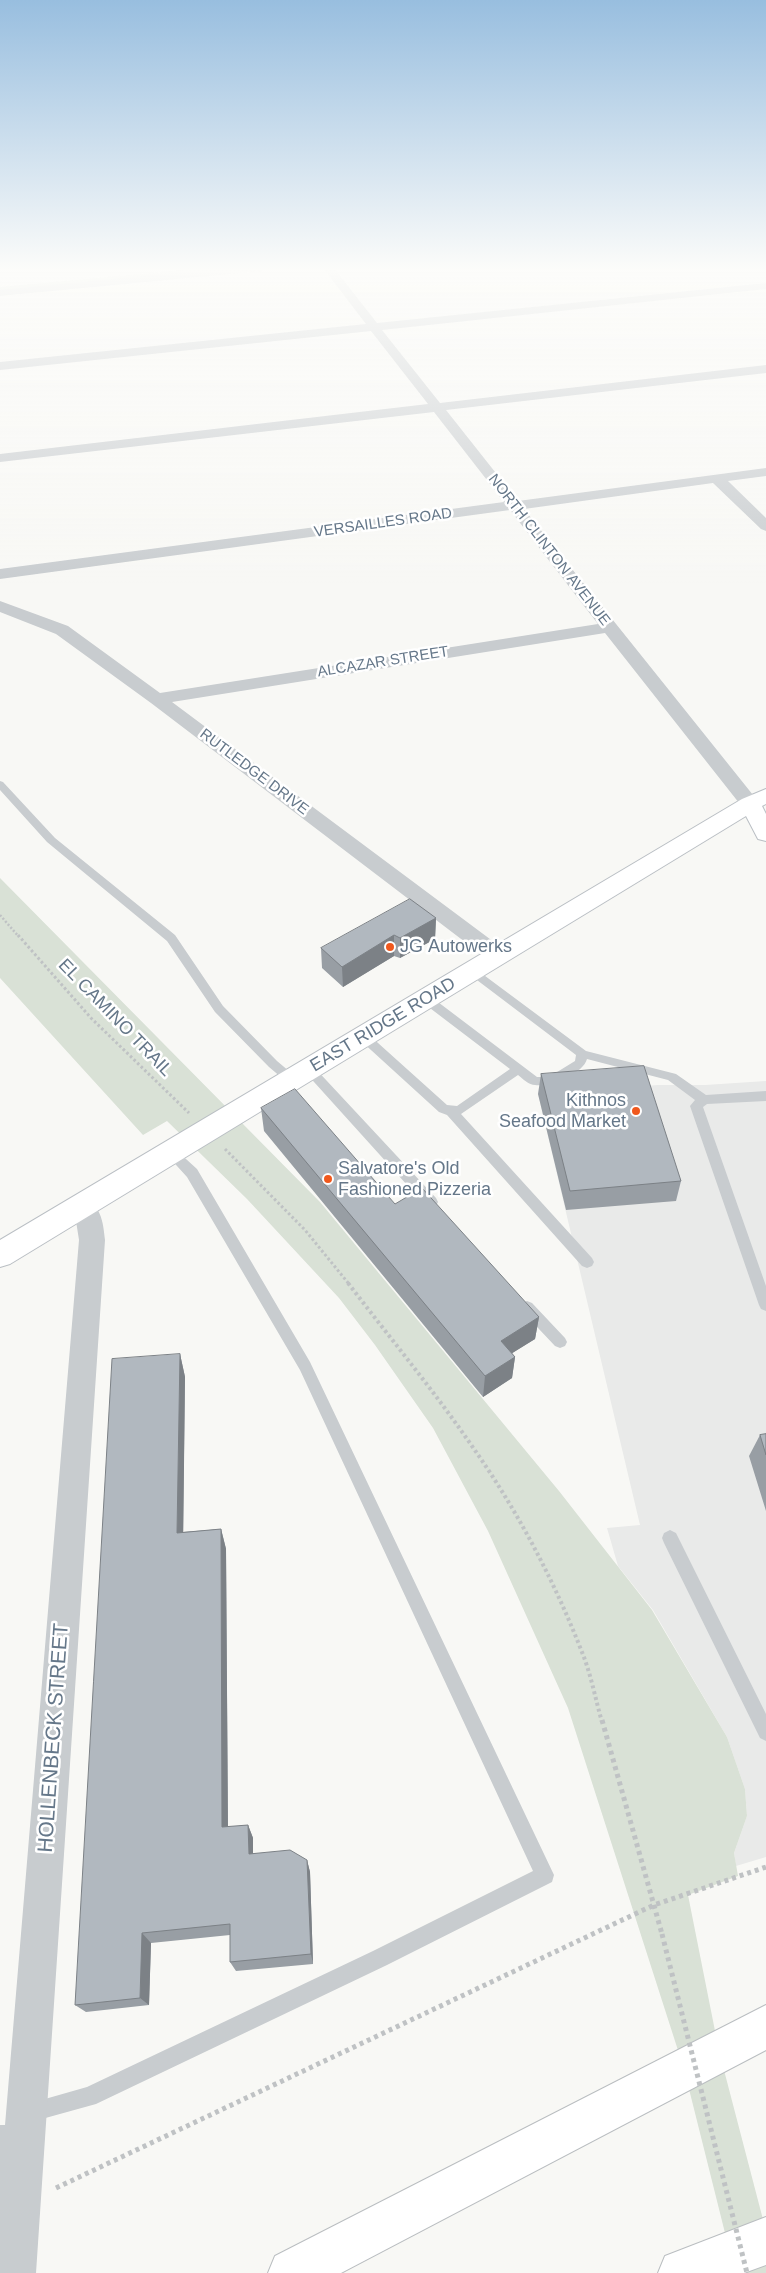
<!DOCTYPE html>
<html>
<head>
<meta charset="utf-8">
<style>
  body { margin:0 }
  canvas { display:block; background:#f8f8f5 }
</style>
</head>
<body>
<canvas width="766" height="2273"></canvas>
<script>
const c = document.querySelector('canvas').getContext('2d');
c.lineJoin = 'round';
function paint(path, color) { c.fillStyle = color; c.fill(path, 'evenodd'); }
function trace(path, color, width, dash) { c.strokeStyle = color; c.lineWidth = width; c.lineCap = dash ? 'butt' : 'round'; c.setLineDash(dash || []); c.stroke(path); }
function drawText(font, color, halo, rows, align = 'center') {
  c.font = font + ' Arial,sans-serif'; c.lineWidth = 5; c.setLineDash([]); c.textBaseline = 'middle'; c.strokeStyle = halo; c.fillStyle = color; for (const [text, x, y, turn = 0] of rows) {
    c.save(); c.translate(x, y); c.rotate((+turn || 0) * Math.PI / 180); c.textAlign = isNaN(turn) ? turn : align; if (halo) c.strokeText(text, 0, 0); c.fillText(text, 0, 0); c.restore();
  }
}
paint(new Path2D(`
  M 766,1081 L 766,1857 L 736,1866 L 734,1853 L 747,1816 L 745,1789 L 727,1737 L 653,1610 L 618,1566 L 607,1528 L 640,1525 L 538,1094 L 658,1085 L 705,1085 Z`), '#e9eae9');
paint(new Path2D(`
  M 205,268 L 242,268 L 0,291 L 0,287 Z
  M 0,878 L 320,1202 L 559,1491 L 652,1610 L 727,1737 L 745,1789 L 747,1816 L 734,1853 L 738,1876 L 688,1895 L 719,2051 L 766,2231 L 766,2273 L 735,2273 L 684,2069 L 568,1708 L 488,1531 L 433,1428 L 375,1345 L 339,1298 L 247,1199 L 167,1121 L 143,1135 L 0,978 Z`), '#d9e1d6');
const secondary = new Path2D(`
  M 766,789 L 766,804 L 762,806 L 766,814 L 766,841 L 758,839 L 746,816 L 10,1264 L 0,1267 L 0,1240 L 742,799 Z`);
const highway = new Path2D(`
  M 766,2005 L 766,2050 L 341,2273 L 268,2273 L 275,2256 Z
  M 766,2217 L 766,2265 L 744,2273 L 658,2273 L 665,2256 Z`);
trace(secondary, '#babfc4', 2);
trace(highway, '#babec1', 2);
trace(new Path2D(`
  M 0,915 L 19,937`), '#bfc2c4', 2.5, [2, 2]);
trace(new Path2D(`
  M 18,935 L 91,1018 L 189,1113
  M 225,1149 L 305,1230 L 349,1284`), '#bfc2c4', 3, [2.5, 2.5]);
trace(new Path2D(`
  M 348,1283 C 390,1338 435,1392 474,1449 C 519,1513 557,1586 585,1660 C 592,1680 596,1701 602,1722`), '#bfc2c4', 4, [3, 3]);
trace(new Path2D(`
  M 602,1720 L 662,1934
  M 56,2188 L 654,1905 L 766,1867`), '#bfc2c4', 5, [4, 4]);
paint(new Path2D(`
  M 0,781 L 3,782 L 55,838 L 175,935 L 223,1006 L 277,1061 L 296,1077 L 298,1080 L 296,1083 L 288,1083 L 269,1067 L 215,1012 L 167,941 L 47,842 L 0,790 Z
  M 473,967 L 586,1051 L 676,1074 L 706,1095 L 766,1091 L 766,1101 L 707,1104 L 703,1107 L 766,1286 L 766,1311 L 761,1309 L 759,1305 L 690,1106 L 695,1100 L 668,1080 L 587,1059 C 583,1074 550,1087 535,1085 C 529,1085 523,1079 518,1075 L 461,1114 L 592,1258 L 594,1262 L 592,1266 L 587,1268 L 582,1266 L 447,1115 L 439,1112 L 360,1040 L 358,1037 L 360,1034 L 368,1034 L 447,1105 L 457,1106 L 510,1069 L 422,1002 L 420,999 L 422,996 L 430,996 L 537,1077 L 549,1077 L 575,1061 L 576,1055 L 469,974 L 467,971 L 469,968 Z
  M 309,1065 L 313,1066 L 436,1198 L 438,1202 L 436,1206 L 426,1206 L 305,1072 L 303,1069 Z
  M 171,1147 L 175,1149 L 197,1169 L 310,1362 L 554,1875 L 552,1882 L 387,1965 L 96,2104 L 31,2122 L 24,2119 L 21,2112 L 24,2105 L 87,2087 L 373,1951 L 533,1871 L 300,1370 L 187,1177 L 167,1155 L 165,1152 L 167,1149 Z
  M 527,1301 L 532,1303 L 565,1338 L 567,1342 L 565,1346 L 560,1348 L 555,1346 L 522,1311 L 520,1307 L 522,1303 Z
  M 670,1530 L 676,1533 L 766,1714 L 766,1741 L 760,1738 L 664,1543 L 662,1538 L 664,1533 Z`), '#c8cccf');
paint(new Path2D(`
  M 225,268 L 266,268 L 261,271 L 0,296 L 0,290 Z
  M 323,268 L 334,268 L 377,323 L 766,283 L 766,289 L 382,330 L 440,403 L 766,365 L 766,373 L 446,410 L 518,501 L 766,468 L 766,476 L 728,481 L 766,518 L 766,531 L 761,529 L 713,483 L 524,509 L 757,800 L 760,804 L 757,808 L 750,810 L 743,808 L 605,633 L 172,702 L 506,951 L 509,956 L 506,961 L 498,963 L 490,961 L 151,703 L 56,634 L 0,612 L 0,601 L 68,626 L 160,693 L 598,624 L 510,510 L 0,579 L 0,569 L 504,502 L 434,412 L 0,462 L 0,454 L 428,404 L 371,331 L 0,370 L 0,362 L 366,324 Z
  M 80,1197 C 101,1203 103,1221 105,1240 L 36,2273 L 0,2273 L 0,2125 L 5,2125 L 79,1240 L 76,1221 L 67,1207 L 71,1200 Z`), '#c8cccf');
paint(secondary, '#fff');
paint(highway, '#fff');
trace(new Path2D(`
  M 662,1934 L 747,2273`), '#bfc2c4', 5, [4, 4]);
paint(new Path2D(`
  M 436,918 L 435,939 L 400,958 L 394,956 L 343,987 L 322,968 L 321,948 Z
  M 541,1074 L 681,1181 L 676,1201 L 566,1210 L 538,1094 Z
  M 261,1108 L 395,1204 L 539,1317 L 535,1339 L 512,1353 L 515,1357 L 512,1378 L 483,1397 L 264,1131 Z
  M 180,1354 L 185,1377 L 183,1532 L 221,1529 L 226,1549 L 228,1827 L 248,1825 L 253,1838 L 253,1853 L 307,1860 L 310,1872 L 313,1964 L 236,1971 L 230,1962 L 230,1935 L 151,1943 L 149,2005 L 86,2012 L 75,2005 Z
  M 766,1434 L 766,1511 L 749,1456 L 760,1435 Z`), '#989ea4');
paint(new Path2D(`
  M 436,918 L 435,939 L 400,958 L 400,938 Z
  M 394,935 L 394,956 L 343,987 L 342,967 Z
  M 539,1317 L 535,1339 L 498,1362 L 501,1341 Z
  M 180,1354 L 185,1377 L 183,1553 L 177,1533 Z
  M 515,1357 L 512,1378 L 483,1397 L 485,1376 Z
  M 221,1529 L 226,1549 L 228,1840 L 222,1827 Z
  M 248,1825 L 253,1838 L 253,1866 L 249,1854 Z
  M 307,1860 L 310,1872 L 313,1964 L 311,1954 Z
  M 142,1933 L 151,1943 L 149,2005 L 140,1998 Z`), '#7c8186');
const building = new Path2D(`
  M 410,899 L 436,918 L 400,938 L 394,935 L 342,967 L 321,948 Z
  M 644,1066 L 681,1181 L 570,1191 L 541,1074 Z
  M 295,1089 L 395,1204 L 422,1188 L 539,1317 L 501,1341 L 515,1357 L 485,1376 L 261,1108 Z
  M 180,1354 L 177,1533 L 221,1529 L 222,1827 L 248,1825 L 249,1854 L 290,1850 L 307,1860 L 311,1954 L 230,1962 L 230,1924 L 142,1933 L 140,1998 L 75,2005 L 112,1359 Z
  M 766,1434 L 766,1455 L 760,1435 Z`);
paint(building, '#b1b8bf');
trace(building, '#7c8186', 1);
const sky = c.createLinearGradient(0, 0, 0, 586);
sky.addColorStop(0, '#98bedf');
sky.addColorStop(0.46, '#fcfcfa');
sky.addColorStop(1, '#fcfcfa00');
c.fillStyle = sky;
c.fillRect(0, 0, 766, 586);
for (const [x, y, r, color] of [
  [390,947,5,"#f0581d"],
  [636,1111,5,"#f0581d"],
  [328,1179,5,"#f0581d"]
]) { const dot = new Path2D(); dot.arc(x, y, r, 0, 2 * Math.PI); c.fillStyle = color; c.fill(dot); trace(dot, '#fff', 2); }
drawText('15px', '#657789', '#fff', [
  ["VERSAILLES ROAD",383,523,-8],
  ["NORTH CLINTON AVENUE",549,550,52],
  ["ALCAZAR STREET",383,662,-9],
  ["RUTLEDGE DRIVE",254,772,37]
]);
drawText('18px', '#657789', '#fff', [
  ["JG Autowerks",400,947],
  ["Kithnos",626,1101,"right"],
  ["Seafood Market",626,1122,"right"],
  ["Salvatore's Old",338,1169],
  ["Fashioned Pizzeria",338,1190]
], 'left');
drawText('18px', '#657789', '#fff', [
  ["EL CAMINO TRAIL",115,1018,46],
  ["EAST RIDGE ROAD",383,1025,-31]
]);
drawText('21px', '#657789', '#fff', [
  ["HOLLENBECK STREET",54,1738,-86]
]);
</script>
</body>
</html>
